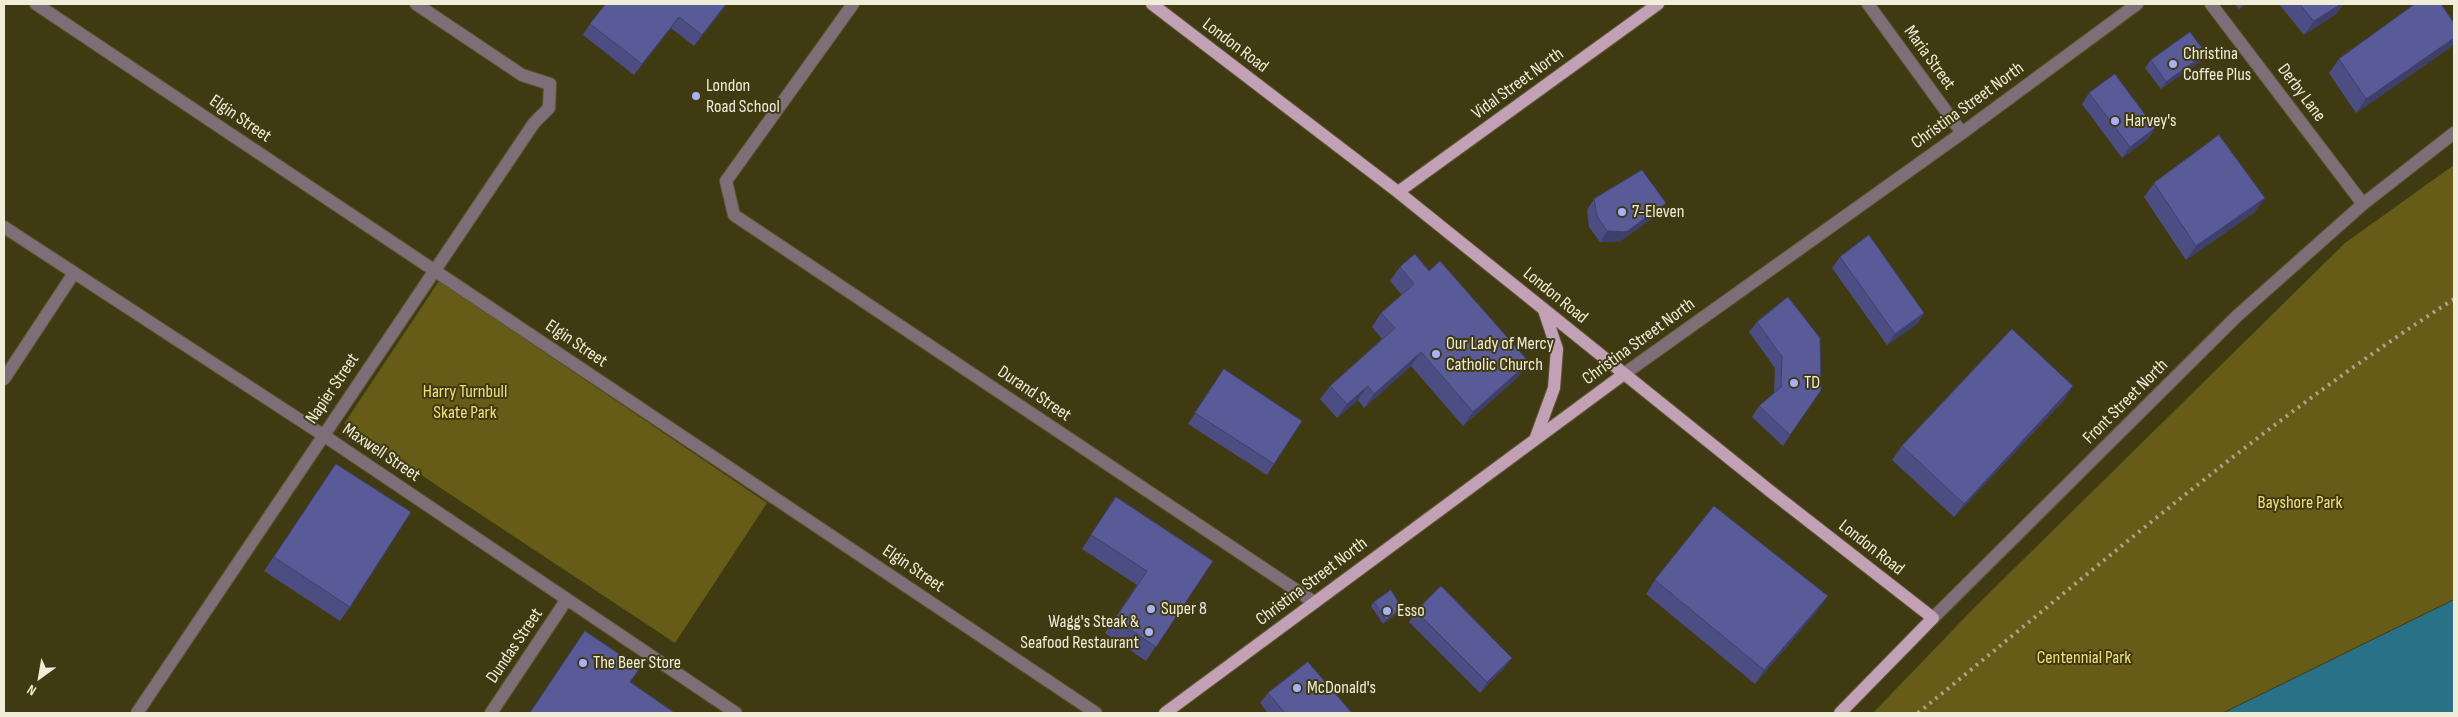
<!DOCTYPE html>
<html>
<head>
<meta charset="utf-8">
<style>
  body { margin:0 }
  #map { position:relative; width:2458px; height:717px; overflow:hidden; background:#403a13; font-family:"Sofia Sans Condensed",sans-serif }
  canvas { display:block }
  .frame { position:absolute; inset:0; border:5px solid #efecd7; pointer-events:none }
  .north { position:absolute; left:15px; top:652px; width:50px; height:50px; -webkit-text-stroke:4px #403a13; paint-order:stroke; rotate:212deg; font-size:14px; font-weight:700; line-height:20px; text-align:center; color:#efecd7 }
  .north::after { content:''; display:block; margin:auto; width:18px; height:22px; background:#efecd7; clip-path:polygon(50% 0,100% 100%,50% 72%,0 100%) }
</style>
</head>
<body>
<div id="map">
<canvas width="2458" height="717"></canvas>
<div class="frame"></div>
<div class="north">N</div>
</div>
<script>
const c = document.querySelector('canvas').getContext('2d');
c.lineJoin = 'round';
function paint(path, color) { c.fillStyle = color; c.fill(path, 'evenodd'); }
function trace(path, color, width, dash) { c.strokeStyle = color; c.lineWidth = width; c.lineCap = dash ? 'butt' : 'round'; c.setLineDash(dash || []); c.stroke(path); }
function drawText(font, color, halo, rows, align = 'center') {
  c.font = font + ' "Sofia Sans Condensed",sans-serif'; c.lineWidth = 4; c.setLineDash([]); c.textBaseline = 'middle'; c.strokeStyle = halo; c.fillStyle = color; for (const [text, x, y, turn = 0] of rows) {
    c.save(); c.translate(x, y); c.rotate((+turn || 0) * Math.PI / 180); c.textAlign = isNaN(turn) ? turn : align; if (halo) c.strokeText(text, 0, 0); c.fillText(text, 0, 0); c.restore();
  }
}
paint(new Path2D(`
  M 2454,165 L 2454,599 L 2222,713 L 1873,713 L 1973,609 L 2345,243 Z
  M 439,281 L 767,503 L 675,643 L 344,424 Z`), '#665c18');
paint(new Path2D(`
  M 2454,600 L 2454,713 L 2224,713 Z`), '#287186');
const minor = new Path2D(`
  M 36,4 L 1096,713
  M 853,4 L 726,181 L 734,215 L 1314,602
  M 1868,4 L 1962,133
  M 2211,4 L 2363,204
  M 4,227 L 323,435 L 736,713
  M 1624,374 L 1962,133 L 2137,4
  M 4,379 L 74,273
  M 1933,618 L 2237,316 L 2363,204 L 2454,133
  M 137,713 L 534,123 L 549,108 L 550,84 L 522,75 L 416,4
  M 491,713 L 567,599`);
const major = new Path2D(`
  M 1152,4 L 1398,192 L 1770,491 L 1933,618 L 1840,713
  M 1398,192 L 1658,4
  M 1536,437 L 1554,388 L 1557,349 L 1544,310
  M 1165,713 L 1624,374`);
trace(minor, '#5c5632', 14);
trace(major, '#5c5632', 14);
trace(minor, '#7e6e78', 12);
trace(major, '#c2a0b5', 12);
trace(new Path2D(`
  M 1918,713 C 2093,571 2264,421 2454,299`), '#aaa589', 4, [2.5, 5]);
paint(new Path2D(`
  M 727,4 L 694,46 L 671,28 L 634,75 L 583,35 L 590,24 Z
  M 2235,4 L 2246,4 L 2239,9 Z
  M 2279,4 L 2343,4 L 2336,14 L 2304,35 Z
  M 2454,23 L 2454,42 L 2451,47 L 2356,113 L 2329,73 L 2339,59 Z
  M 2151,60 L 2201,61 L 2161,89 L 2145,68 Z
  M 2089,93 L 2155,128 L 2148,139 L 2122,158 L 2082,104 Z
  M 2154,183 L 2255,212 L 2186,260 L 2144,197 Z
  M 1594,199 L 1658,214 L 1619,242 L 1600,242 L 1589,227 L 1587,210 Z
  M 1840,257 L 1924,313 L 1917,324 L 1887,345 L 1832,268 Z
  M 1400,267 L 1519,376 L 1463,426 L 1411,366 L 1364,408 L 1358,400 L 1337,418 L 1320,399 L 1330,386 L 1382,339 L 1372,327 L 1381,313 L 1402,295 L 1390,281 Z
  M 1757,322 L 1821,390 L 1783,446 L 1752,417 L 1759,406 L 1774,394 L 1775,368 L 1749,332 Z
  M 1224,369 L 1274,464 L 1267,475 L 1188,424 Z
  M 2073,386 L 2064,400 L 1954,517 L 1892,460 L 1902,446 Z
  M 336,464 L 350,607 L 340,621 L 264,571 Z
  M 1116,497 L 1213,561 L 1146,661 L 1105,633 L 1137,585 L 1082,549 Z
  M 1655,580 L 1818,610 L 1755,684 L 1646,594 Z
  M 1374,602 L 1402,608 L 1399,612 L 1383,624 L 1371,606 Z
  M 1416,611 L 1512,658 L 1504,668 L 1480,693 L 1409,622 Z
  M 1268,693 L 1352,713 L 1268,713 L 1260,703 Z`), '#4c4e83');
paint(new Path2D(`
  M 726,4 L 727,4 L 694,46 L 702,35 Z
  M 2243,4 L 2246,4 L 2239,9 Z
  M 2341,4 L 2343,4 L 2336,14 L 2304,35 L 2314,21 Z
  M 679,17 L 671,28 L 634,75 L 642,64 Z
  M 2454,38 L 2454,42 L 2451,47 L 2356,113 L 2366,99 Z
  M 2206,53 L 2201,61 L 2161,89 L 2166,82 Z
  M 2155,128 L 2148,139 L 2122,158 L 2130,147 Z
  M 2265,198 L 2255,212 L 2186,260 L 2196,246 Z
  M 1666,203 L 1658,214 L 1619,242 L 1600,242 L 1607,231 Z
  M 1924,313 L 1917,324 L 1887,345 L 1895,334 Z
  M 1421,352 L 1411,366 L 1364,408 L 1374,394 Z
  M 1529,362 L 1519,376 L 1463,426 L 1473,412 Z
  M 1368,386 L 1358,400 L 1337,418 L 1347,404 Z
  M 2073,386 L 2064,400 L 1954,517 L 1964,504 Z
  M 1828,596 L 1818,610 L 1755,684 L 1764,670 Z
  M 1402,608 L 1399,612 L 1383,624 L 1386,620 Z
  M 1512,658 L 1504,668 L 1480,693 L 1487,682 Z`), '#3e406a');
const building = new Path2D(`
  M 606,4 L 726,4 L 702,35 L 679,17 L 642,64 L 590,24 Z
  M 2300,4 L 2341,4 L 2314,21 Z
  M 2415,4 L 2441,4 L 2454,23 L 2454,38 L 2366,99 L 2339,59 Z
  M 2190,32 L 2206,53 L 2166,82 L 2151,60 Z
  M 2115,74 L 2155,128 L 2130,147 L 2089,93 Z
  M 2219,135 L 2265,198 L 2196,246 L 2154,183 Z
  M 1642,170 L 1666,203 L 1626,232 L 1607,231 L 1597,216 L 1594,199 Z
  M 1869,235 L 1924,313 L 1895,334 L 1840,257 Z
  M 1415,254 L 1429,271 L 1440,261 L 1529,362 L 1473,412 L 1421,352 L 1374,394 L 1368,386 L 1347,404 L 1330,386 L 1395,328 L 1381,313 L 1414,284 L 1400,267 Z
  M 1788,297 L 1820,338 L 1821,390 L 1790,435 L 1759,406 L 1781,387 L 1782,357 L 1757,322 Z
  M 2012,329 L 2073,386 L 1964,504 L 1902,446 Z
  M 1224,369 L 1302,421 L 1274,464 L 1195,413 Z
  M 336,464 L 411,512 L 350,607 L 274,557 Z
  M 1116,497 L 1213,561 L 1156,647 L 1115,619 L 1147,571 L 1091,535 Z
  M 1714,506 L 1828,596 L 1764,670 L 1655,580 Z
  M 1441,586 L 1512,658 L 1487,682 L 1416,611 Z
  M 1391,590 L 1402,608 L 1386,620 L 1374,602 Z
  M 585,631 L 640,668 L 630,682 L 675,713 L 530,713 Z
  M 1308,662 L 1352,713 L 1285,713 L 1268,693 Z`);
paint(building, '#585b98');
trace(building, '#3e406a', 1);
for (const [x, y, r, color] of [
  [2173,64,5,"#aab0fb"],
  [696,96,5,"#aab0fb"],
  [2115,121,5,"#aab0fb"],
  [1622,212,5,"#aab0fb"],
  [1436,354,5,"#aab0fb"],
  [1794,383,5,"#aab0fb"],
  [1151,609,5,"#aab0fb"],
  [1387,611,5,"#aab0fb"],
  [1149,632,5,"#aab0fb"],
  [583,663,5,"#aab0fb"],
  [1297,688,5,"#aab0fb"]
]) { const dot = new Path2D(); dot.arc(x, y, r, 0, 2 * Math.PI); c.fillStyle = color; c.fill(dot); trace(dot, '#403a13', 2); }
drawText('18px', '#efecd7', '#403a13', [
  ["London Road",1235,46,37],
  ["Maria Street",1929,58,54],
  ["Vidal Street North",1518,84,-36],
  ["Derby Lane",2301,93,53],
  ["Christina Street North",1968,106,-36],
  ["Elgin Street",240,119,34],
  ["London Road",1555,296,39],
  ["Christina Street North",1639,342,-36],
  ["Elgin Street",576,344,34],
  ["Napier Street",333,389,-56],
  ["Durand Street",1034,394,34],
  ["Front Street North",2126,402,-45],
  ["Maxwell Street",381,453,34],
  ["London Road",1871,548,38],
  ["Elgin Street",913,569,34],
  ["Christina Street North",1312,582,-37],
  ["Dundas Street",515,646,-56]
]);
drawText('18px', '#efecd7', '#403a13', [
  ["Christina",2183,54],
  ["Coffee Plus",2183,75],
  ["London",706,86],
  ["Road School",706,107],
  ["Harvey's",2125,121],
  ["7-Eleven",1632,212],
  ["Our Lady of Mercy",1446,344],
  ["Catholic Church",1446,365],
  ["TD",1804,383],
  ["Super 8",1161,609],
  ["Esso",1397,611],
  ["Wagg's Steak &",1139,622,"right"],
  ["Seafood Restaurant",1139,643,"right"],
  ["The Beer Store",593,663],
  ["McDonald's",1307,688]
], 'left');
drawText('18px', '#f1e178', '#403a13', [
  ["Harry Turnbull",465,392],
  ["Skate Park",465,413],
  ["Bayshore Park",2300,503],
  ["Centennial Park",2084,658]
]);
</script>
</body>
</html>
